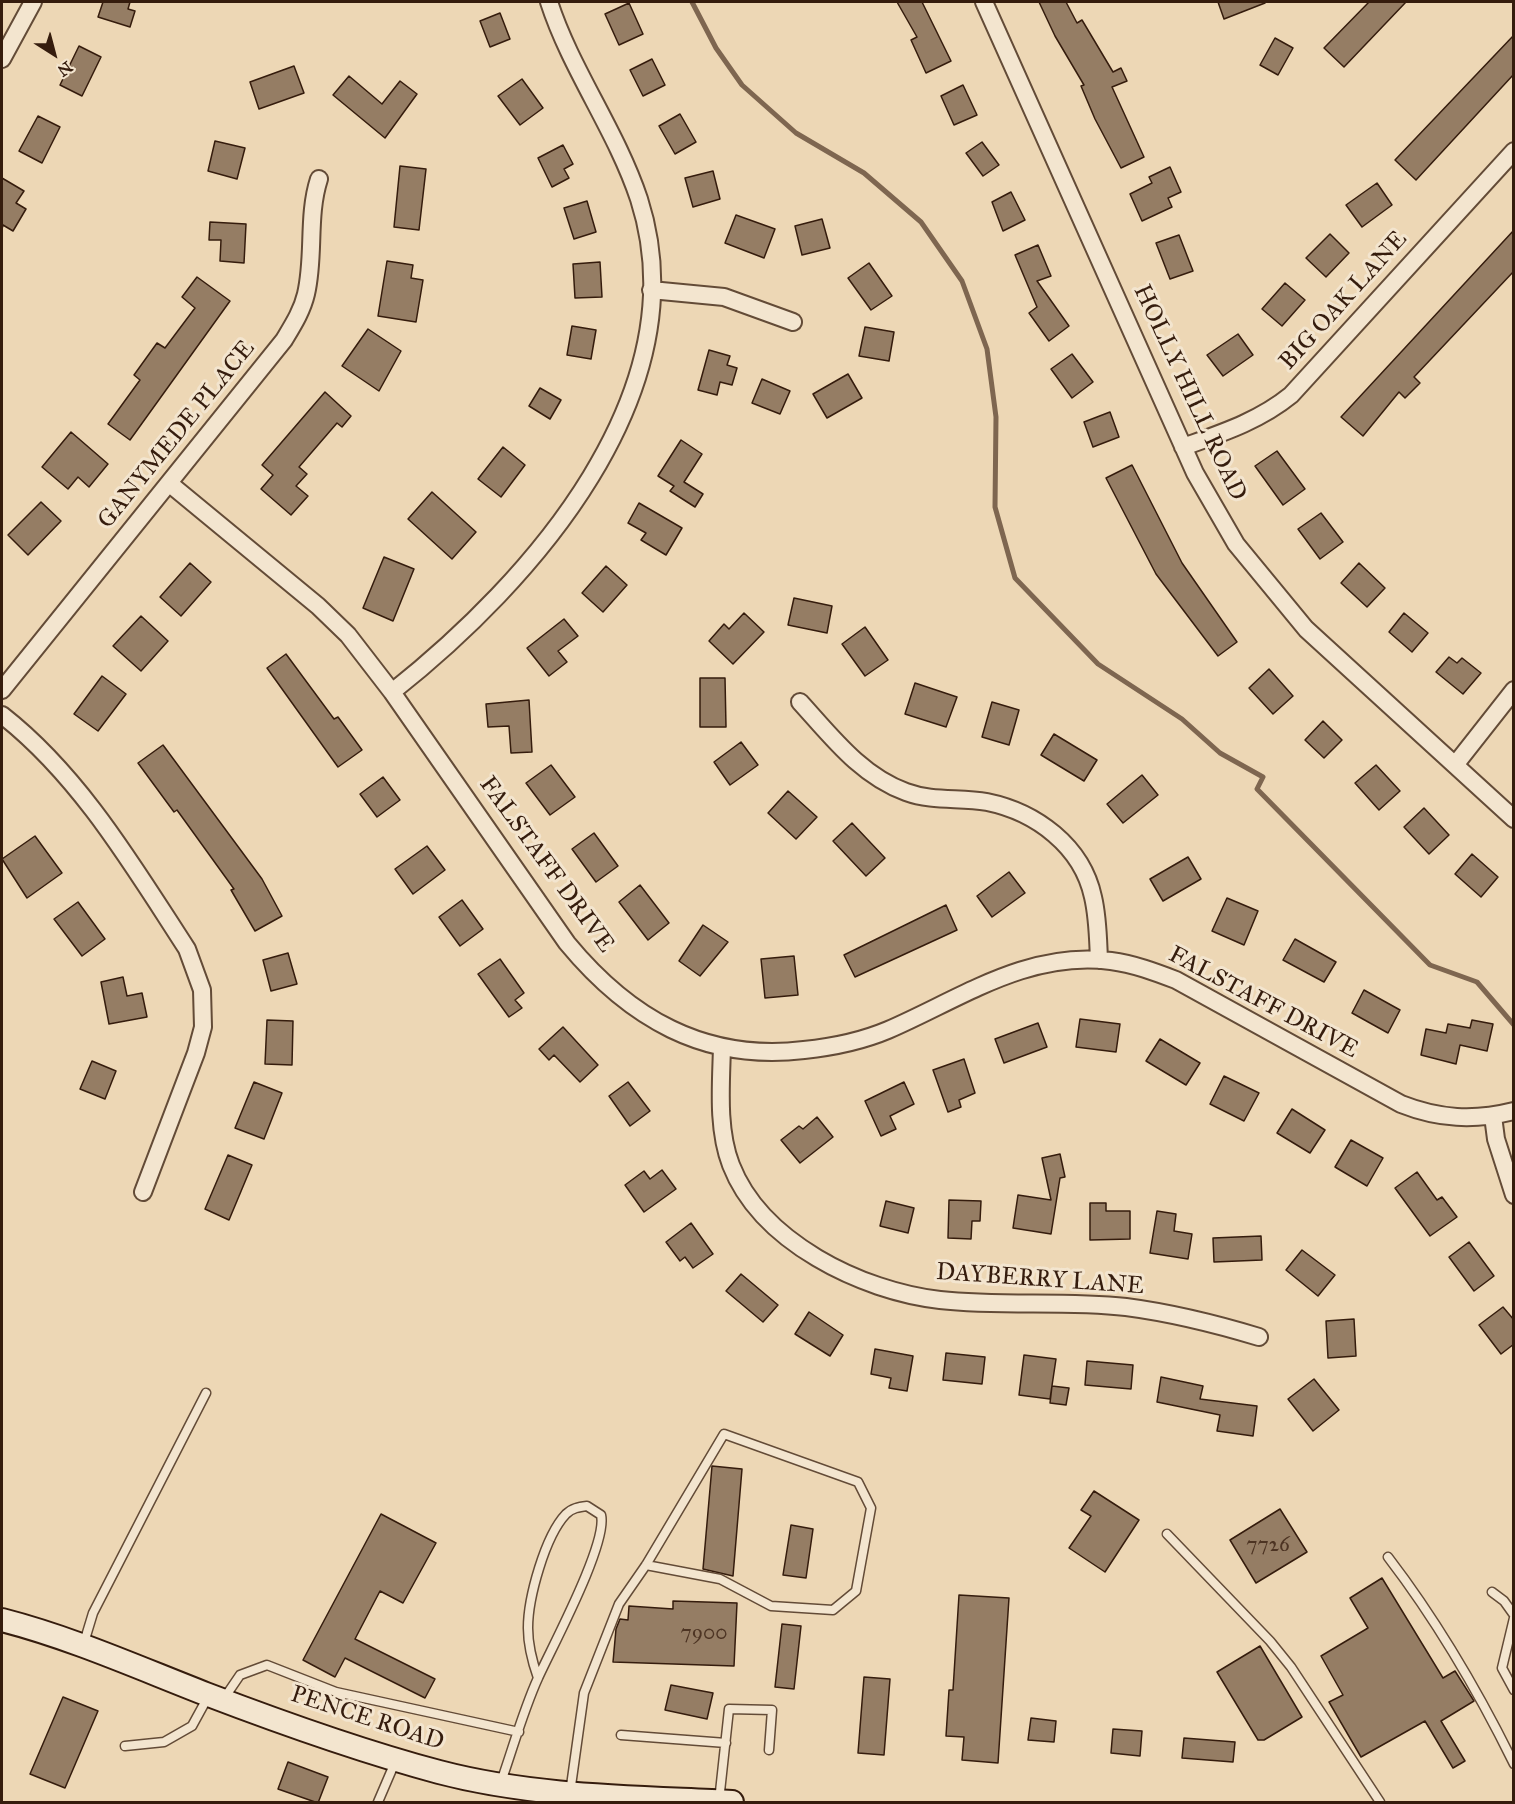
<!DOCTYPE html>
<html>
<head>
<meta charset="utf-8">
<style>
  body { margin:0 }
  #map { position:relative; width:1515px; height:1804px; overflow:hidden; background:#edd7b5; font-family:"IM FELL Great Primer",serif }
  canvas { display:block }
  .frame { position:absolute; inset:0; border:3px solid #351c0d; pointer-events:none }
  .north { position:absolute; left:24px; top:24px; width:60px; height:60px; -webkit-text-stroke:4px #f3e5cf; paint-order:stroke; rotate:144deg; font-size:16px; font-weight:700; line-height:24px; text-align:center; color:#351c0d }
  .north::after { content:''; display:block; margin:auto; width:21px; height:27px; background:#351c0d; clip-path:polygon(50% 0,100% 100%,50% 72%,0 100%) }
</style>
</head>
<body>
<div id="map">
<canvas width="1515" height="1804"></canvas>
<div class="frame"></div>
<div class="north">N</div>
</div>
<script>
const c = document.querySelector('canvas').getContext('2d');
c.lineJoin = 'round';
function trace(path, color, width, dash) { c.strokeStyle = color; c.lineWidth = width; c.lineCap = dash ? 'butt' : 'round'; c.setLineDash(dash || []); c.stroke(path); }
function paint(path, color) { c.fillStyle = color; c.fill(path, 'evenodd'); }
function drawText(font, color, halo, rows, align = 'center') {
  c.font = font + ' "IM FELL Great Primer",serif'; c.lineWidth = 6; c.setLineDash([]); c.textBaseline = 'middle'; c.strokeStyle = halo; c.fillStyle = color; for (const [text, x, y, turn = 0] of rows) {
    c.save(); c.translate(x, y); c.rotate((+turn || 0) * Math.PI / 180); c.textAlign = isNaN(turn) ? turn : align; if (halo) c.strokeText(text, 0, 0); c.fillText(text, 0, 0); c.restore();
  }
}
trace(new Path2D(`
  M 692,2 L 716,48 L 742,85 L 796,133 L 864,173 L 921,222 L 962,281 L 987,349 L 996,417 L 995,507 L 1015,578 L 1098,664 L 1182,719 L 1220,753 L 1263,777 L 1257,789 L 1430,965 L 1477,982 L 1514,1025`), '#7e6650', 5);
const building = new Path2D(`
  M 103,2 L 130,2 L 128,9 L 135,11 L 130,27 L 98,17 Z
  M 897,2 L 922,2 L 951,61 L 926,73 L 911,40 L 917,37 Z
  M 1039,2 L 1066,2 L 1077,23 L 1082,20 L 1113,72 L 1121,68 L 1127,81 L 1112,87 L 1144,157 L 1121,168 L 1095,119 L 1081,86 L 1084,85 L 1055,36 Z
  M 1218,2 L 1265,2 L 1265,3 L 1224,19 Z
  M 1369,2 L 1406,2 L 1344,67 L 1324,48 Z
  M 629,3 L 643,34 L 619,45 L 605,14 Z
  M 500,13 L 510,39 L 490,47 L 480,21 Z
  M 1514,35 L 1514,74 L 1416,180 L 1395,160 Z
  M 1275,38 L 1293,48 L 1278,75 L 1260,65 Z
  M 79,46 L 101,57 L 82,96 L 60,85 Z
  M 652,59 L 665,85 L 643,96 L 630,70 Z
  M 294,66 L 304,93 L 259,109 L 250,82 Z
  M 349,76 L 382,104 L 400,81 L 417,94 L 385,138 L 333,95 Z
  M 522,79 L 543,108 L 520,125 L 498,96 Z
  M 963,85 L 977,115 L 954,125 L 941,96 Z
  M 680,114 L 696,142 L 675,154 L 659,126 Z
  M 38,116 L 60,127 L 42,163 L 19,151 Z
  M 215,141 L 245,148 L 237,179 L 208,171 Z
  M 982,142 L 999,165 L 983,176 L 966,153 Z
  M 563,145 L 573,164 L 564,169 L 569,178 L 552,187 L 538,158 Z
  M 400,166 L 426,169 L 419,230 L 394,227 Z
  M 1170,167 L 1181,192 L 1168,198 L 1172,207 L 1142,221 L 1130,194 L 1152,183 L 1149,177 Z
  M 713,171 L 720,199 L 693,207 L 685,178 Z
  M 2,178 L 24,191 L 16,203 L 26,209 L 13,231 L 3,225 L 2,229 Z
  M 1377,183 L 1392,205 L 1362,227 L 1346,205 Z
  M 1011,192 L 1025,220 L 1003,231 L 992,202 Z
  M 587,201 L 596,232 L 574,239 L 564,208 Z
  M 736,215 L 775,229 L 764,258 L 725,243 Z
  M 822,219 L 830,248 L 802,255 L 795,226 Z
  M 210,222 L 246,224 L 244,263 L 220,261 L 221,240 L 209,240 Z
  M 1514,230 L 1514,271 L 1414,377 L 1420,383 L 1405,398 L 1399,392 L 1363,436 L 1341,417 Z
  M 1330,234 L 1349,253 L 1326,277 L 1306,258 Z
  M 1179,235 L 1193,271 L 1170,279 L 1156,243 Z
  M 1038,245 L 1051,276 L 1037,281 L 1069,326 L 1049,341 L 1029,313 L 1037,307 L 1015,255 Z
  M 387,261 L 413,265 L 411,278 L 423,280 L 416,322 L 378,316 Z
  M 600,262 L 602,297 L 575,298 L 573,264 Z
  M 869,263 L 892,296 L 871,310 L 848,278 Z
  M 197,277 L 230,301 L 130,440 L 108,424 L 140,380 L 134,375 L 157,343 L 165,348 L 195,308 L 182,297 Z
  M 1285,283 L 1305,300 L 1282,326 L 1262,309 Z
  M 572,326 L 596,330 L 591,359 L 567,355 Z
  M 865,327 L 894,332 L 889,361 L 859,356 Z
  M 368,329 L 401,351 L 379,391 L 342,366 Z
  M 1238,334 L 1253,355 L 1223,376 L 1207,355 Z
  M 709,350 L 730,356 L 727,365 L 737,368 L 732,385 L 720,382 L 717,395 L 698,390 Z
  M 1072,354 L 1093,382 L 1072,398 L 1051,369 Z
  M 848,374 L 862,398 L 827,418 L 813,394 Z
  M 762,379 L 790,391 L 780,414 L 752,403 Z
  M 540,388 L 561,400 L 550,419 L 529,406 Z
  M 325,392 L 351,416 L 342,427 L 337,423 L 299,467 L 307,474 L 296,486 L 308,496 L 291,515 L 261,489 L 273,475 L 262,465 Z
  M 1110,412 L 1119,437 L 1093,447 L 1084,422 Z
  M 71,432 L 108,464 L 89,487 L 78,477 L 68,489 L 42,467 Z
  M 681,440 L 702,454 L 684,482 L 703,494 L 695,507 L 670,491 L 674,486 L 658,476 Z
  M 503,447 L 525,465 L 501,497 L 478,479 Z
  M 1277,451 L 1305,489 L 1283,505 L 1255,466 Z
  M 1132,465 L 1182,563 L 1237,642 L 1218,656 L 1156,574 L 1106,478 Z
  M 432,492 L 476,532 L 452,559 L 408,519 Z
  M 41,502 L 61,521 L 28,555 L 8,535 Z
  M 639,503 L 682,528 L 666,555 L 641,540 L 646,533 L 628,523 Z
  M 1321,513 L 1343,542 L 1320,559 L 1298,529 Z
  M 384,557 L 414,569 L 393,621 L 363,608 Z
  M 190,563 L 211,582 L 181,616 L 160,597 Z
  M 1359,563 L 1385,588 L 1367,607 L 1341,583 Z
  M 606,566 L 627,585 L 603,612 L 582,593 Z
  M 794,598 L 832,606 L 827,633 L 788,625 Z
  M 744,613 L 764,632 L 733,664 L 709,641 L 724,624 L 729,629 Z
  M 1404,613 L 1428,633 L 1412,652 L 1389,632 Z
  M 141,616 L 168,641 L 141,671 L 113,646 Z
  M 564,619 L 578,636 L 558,651 L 567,662 L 549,676 L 527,648 Z
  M 865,627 L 888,660 L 865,676 L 842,644 Z
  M 286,654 L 334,719 L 338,717 L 362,750 L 338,767 L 267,668 Z
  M 1449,657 L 1457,663 L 1462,658 L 1481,673 L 1463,694 L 1436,672 Z
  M 1269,669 L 1293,696 L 1273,714 L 1249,688 Z
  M 102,676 L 126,694 L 98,731 L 74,714 Z
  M 700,678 L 725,678 L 726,727 L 700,727 Z
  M 915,683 L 957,697 L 946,727 L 905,714 Z
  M 529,700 L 532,752 L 511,753 L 509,726 L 488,727 L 486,704 Z
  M 992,702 L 1019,710 L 1009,745 L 982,737 Z
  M 1323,721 L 1342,740 L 1324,758 L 1305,740 Z
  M 1054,734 L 1097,760 L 1084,781 L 1041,755 Z
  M 741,742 L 758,765 L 730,785 L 714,762 Z
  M 163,745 L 262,879 L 282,916 L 255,931 L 231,890 L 234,889 L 177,810 L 174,812 L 138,763 Z
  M 551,765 L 575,797 L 550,815 L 526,783 Z
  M 1376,765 L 1400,791 L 1379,810 L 1355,783 Z
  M 1142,775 L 1158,795 L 1123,823 L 1107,804 Z
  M 383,777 L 400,800 L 377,817 L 360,794 Z
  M 788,791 L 817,817 L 796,839 L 768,813 Z
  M 1424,808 L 1449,835 L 1429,854 L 1404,827 Z
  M 852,823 L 885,858 L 866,876 L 833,841 Z
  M 594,833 L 618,866 L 596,882 L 572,849 Z
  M 35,836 L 62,873 L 27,898 L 2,859 Z
  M 427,846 L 445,870 L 413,894 L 395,869 Z
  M 1472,854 L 1498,877 L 1481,897 L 1455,874 Z
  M 1188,857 L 1201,879 L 1163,901 L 1150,879 Z
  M 1009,872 L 1025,893 L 992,917 L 977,896 Z
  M 640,885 L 669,923 L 648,940 L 619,902 Z
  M 1227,898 L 1258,911 L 1244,945 L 1212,931 Z
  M 462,900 L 483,929 L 460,946 L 439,917 Z
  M 78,902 L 105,939 L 82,956 L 54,919 Z
  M 946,905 L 957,930 L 855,977 L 844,955 Z
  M 703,925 L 728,942 L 700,976 L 679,961 Z
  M 1295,939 L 1336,962 L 1324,982 L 1283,960 Z
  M 288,953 L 297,984 L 271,991 L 263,960 Z
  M 794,956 L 798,995 L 765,998 L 761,959 Z
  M 500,959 L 524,993 L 515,1000 L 522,1008 L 509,1017 L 478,974 Z
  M 123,977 L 127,996 L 142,993 L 147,1017 L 109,1024 L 101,982 Z
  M 1364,990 L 1400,1010 L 1388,1033 L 1352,1013 Z
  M 1080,1019 L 1120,1024 L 1116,1052 L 1076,1047 Z
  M 267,1020 L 293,1021 L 292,1065 L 265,1064 Z
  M 1472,1020 L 1493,1024 L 1487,1051 L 1460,1045 L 1456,1064 L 1421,1055 L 1426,1029 L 1446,1033 L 1448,1024 L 1470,1028 Z
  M 1038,1023 L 1047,1047 L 1004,1063 L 995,1039 Z
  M 563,1027 L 598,1065 L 580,1082 L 554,1055 L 549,1060 L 539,1049 Z
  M 1160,1039 L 1200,1063 L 1186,1085 L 1146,1061 Z
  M 964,1059 L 975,1093 L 959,1100 L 961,1107 L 948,1112 L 933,1070 Z
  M 92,1061 L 116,1071 L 105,1099 L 80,1089 Z
  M 1224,1076 L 1259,1093 L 1244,1121 L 1210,1104 Z
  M 254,1082 L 282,1093 L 264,1139 L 235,1128 Z
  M 628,1082 L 650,1111 L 630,1126 L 609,1096 Z
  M 904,1082 L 914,1104 L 890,1116 L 896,1129 L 881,1136 L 865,1101 Z
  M 1292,1109 L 1325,1130 L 1310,1153 L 1277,1133 Z
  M 817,1117 L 833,1137 L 800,1163 L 781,1140 L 799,1126 L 803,1129 Z
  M 1351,1140 L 1383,1158 L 1367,1186 L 1335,1167 Z
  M 1060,1154 L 1065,1177 L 1060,1178 L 1051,1234 L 1013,1228 L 1018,1195 L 1051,1200 L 1042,1158 Z
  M 228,1155 L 252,1165 L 229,1220 L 205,1209 Z
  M 662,1170 L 676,1189 L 644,1212 L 625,1185 L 644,1171 L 650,1179 Z
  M 1417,1172 L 1437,1200 L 1442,1197 L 1457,1217 L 1430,1236 L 1395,1188 Z
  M 949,1200 L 981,1201 L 980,1221 L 972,1221 L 971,1239 L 948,1238 Z
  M 886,1201 L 914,1208 L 908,1233 L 880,1226 Z
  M 1090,1203 L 1106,1203 L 1106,1211 L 1130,1211 L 1130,1239 L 1090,1240 Z
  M 1157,1211 L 1176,1214 L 1174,1231 L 1192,1234 L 1188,1259 L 1150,1253 Z
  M 691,1223 L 713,1254 L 693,1268 L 685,1257 L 680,1261 L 666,1242 Z
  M 1261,1236 L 1262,1260 L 1214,1262 L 1213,1238 Z
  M 1469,1242 L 1494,1276 L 1474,1291 L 1449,1257 Z
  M 1302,1250 L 1335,1275 L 1318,1296 L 1286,1270 Z
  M 741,1274 L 778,1305 L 763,1322 L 726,1291 Z
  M 1503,1307 L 1514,1320 L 1514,1344 L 1501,1354 L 1479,1325 Z
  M 809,1312 L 843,1335 L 830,1356 L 795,1334 Z
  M 1354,1319 L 1356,1356 L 1328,1358 L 1326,1321 Z
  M 875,1349 L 913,1356 L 907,1391 L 889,1388 L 891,1378 L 871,1374 Z
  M 946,1353 L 985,1357 L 982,1384 L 943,1380 Z
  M 1024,1355 L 1056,1359 L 1050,1399 L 1019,1395 Z
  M 1087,1361 L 1133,1365 L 1131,1389 L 1085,1385 Z
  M 1161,1377 L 1203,1386 L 1200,1399 L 1257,1406 L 1253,1436 L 1217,1431 L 1220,1415 L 1157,1402 Z
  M 1314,1379 L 1339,1410 L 1313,1431 L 1288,1399 Z
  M 1052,1386 L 1069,1388 L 1066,1405 L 1050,1403 Z
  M 712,1466 L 742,1469 L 733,1576 L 703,1569 Z
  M 1094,1491 L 1139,1520 L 1105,1572 L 1069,1548 L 1091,1516 L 1081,1510 Z
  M 1280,1509 L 1307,1552 L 1256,1583 L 1230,1540 Z
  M 381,1514 L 436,1543 L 403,1603 L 380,1591 L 355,1639 L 435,1679 L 425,1698 L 345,1658 L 335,1677 L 303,1660 Z
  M 791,1525 L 813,1529 L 806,1578 L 783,1575 Z
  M 1382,1578 L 1443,1678 L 1455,1671 L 1474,1701 L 1441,1721 L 1465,1761 L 1453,1768 L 1425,1721 L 1361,1757 L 1329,1702 L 1343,1695 L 1321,1656 L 1368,1628 L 1350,1598 Z
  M 959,1595 L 1009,1598 L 998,1763 L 962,1760 L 964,1737 L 946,1736 L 949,1690 L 953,1690 Z
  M 673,1601 L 737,1603 L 734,1666 L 613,1662 L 616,1629 L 620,1619 L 628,1620 L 629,1606 L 673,1609 Z
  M 782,1624 L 801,1626 L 794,1689 L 775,1687 Z
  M 1260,1646 L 1302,1717 L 1264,1740 L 1258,1740 L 1217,1672 Z
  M 864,1677 L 890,1679 L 884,1755 L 858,1753 Z
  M 671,1685 L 713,1693 L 707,1719 L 665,1710 Z
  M 63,1697 L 98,1711 L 65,1788 L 30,1774 Z
  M 1031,1718 L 1056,1721 L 1054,1742 L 1028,1740 Z
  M 1113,1729 L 1142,1731 L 1140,1756 L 1111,1753 Z
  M 1184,1738 L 1235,1742 L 1233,1762 L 1182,1758 Z
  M 288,1762 L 328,1777 L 318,1803 L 278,1789 Z`);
paint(building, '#957d64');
trace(building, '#351c0d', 1.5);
const lane = new Path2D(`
  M 1167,1534 L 1270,1641 L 1291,1667 L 1380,1802
  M 1388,1557 C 1437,1621 1478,1691 1514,1764
  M 1492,1592 L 1504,1601 L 1514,1615
  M 1514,1618 L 1502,1668 L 1514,1690
  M 83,1646 L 93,1613 L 206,1393
  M 223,1700 L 240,1675 L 267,1665 L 336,1692 L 519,1732
  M 621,1735 L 726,1743
  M 125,1746 L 164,1742 L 192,1726 L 209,1695
  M 501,1782 C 513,1748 523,1711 538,1678 C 552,1647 608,1543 601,1515 L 587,1506 C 579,1507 572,1508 566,1514 C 545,1536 528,1598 528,1628 C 528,1646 532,1661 538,1678
  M 570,1793 L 584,1693 L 619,1604 L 646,1565 L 724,1434 L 858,1482 L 871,1508 L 856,1591 L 833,1610 L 771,1606 L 720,1579 L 646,1565
  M 719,1801 L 729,1709 L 772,1710 L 769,1750
  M 378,1802 L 396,1760`);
const street = new Path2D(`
  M 984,2 L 1195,473 L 1236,544 L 1306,629 L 1514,819
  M 2,59 L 33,2
  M 651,290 L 724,297 L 793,322
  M 1183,447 C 1222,433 1259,421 1291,395 L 1514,151
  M 170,484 L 318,606 L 348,635 L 392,692 L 567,943 C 629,1018 704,1062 804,1050 C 833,1047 862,1041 888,1030 C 960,999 1028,950 1111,961 C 1134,964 1155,972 1176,980 L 1401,1104 C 1439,1119 1474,1121 1514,1111
  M 2,690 L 284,340 C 293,325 302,311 306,294 C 315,256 307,216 319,179
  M 392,692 C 531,582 701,392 639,199 C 616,130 571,70 549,2
  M 800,702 C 831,736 861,776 906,792 C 933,802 960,797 987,802 C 1036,812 1082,846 1093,897 C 1098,918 1098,939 1099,960
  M 2,715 C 80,776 133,866 187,949 L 202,990 L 203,1027 L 196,1053 L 143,1192
  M 1455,765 L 1514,690
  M 722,1047 C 721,1085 717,1129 731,1165 C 761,1242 861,1291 940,1300 C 1002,1307 1064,1300 1126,1307 C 1172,1313 1216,1324 1259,1337
  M 1493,1116 L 1496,1139 L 1514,1195`);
const secondary = new Path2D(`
  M 2,1620 C 72,1638 139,1668 206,1694 C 282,1723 360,1751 439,1772 C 534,1797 634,1797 732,1802`);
trace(lane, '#634b37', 11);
trace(street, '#634b37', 20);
trace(secondary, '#351c0d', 26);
trace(lane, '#f3e5cf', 8);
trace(street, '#f3e5cf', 16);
trace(secondary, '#f3e5cf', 22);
drawText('21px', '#4d3423', null, [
  ["7726",1268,1546],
  ["7900",704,1634]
]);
drawText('24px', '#351c0d', '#f3e5cf', [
  ["BIG OAK LANE",1344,301,-48],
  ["HOLLY HILL ROAD",1189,393,65],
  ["GANYMEDE PLACE",177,435,-51],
  ["FALSTAFF DRIVE",546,865,54],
  ["FALSTAFF DRIVE",1263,1003,28],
  ["DAYBERRY LANE",1040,1280,4],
  ["PENCE ROAD",367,1719,18]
]);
</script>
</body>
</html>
